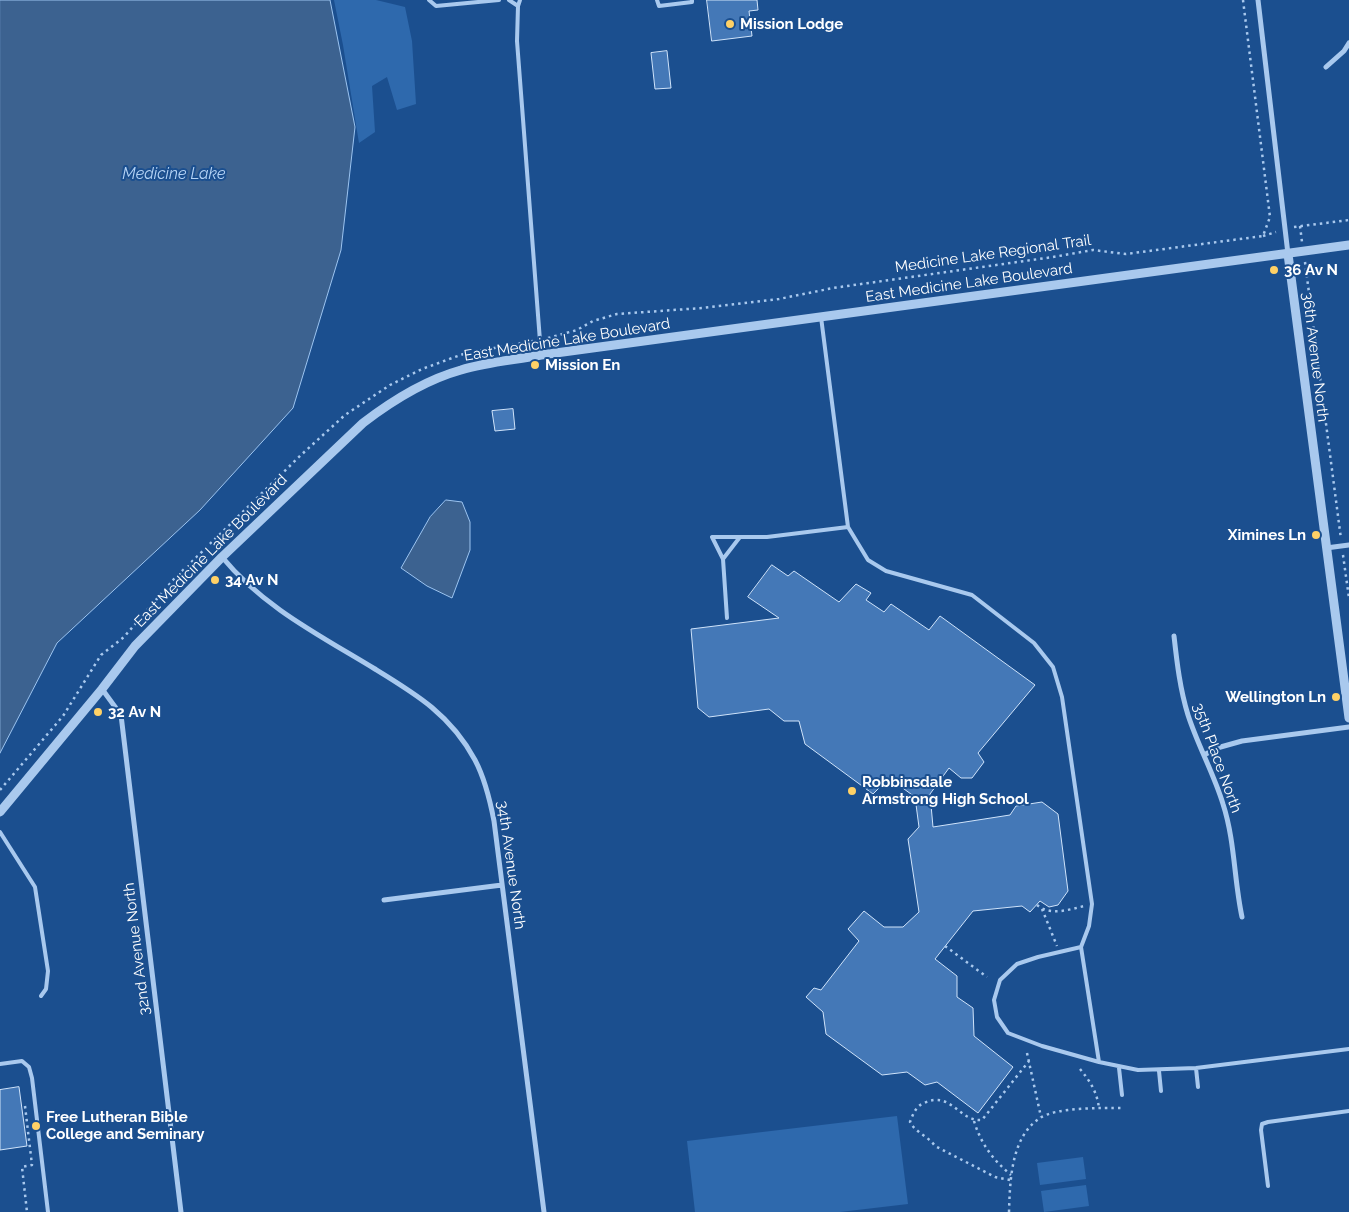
<!DOCTYPE html>
<html>
<head>
<meta charset="utf-8">
<style>
  body { margin:0 }
  canvas { display:block; background:#1b4f8f }
</style>
</head>
<body>
<canvas width="1349" height="1212"></canvas>
<script>
const c = document.querySelector('canvas').getContext('2d');
c.lineJoin = 'round';
function paint(path, color) { c.fillStyle = color; c.fill(path, 'evenodd'); }
function trace(path, color, width, dash) { c.strokeStyle = color; c.lineWidth = width; c.lineCap = dash ? 'butt' : 'round'; c.setLineDash(dash || []); c.stroke(path); }
function drawText(font, color, halo, rows, align = 'center') {
  c.font = font + ' Raleway,sans-serif'; c.lineWidth = 4; c.setLineDash([]); c.textBaseline = 'middle'; c.strokeStyle = halo; c.fillStyle = color; for (const [text, x, y, turn = 0] of rows) {
    c.save(); c.translate(x, y); c.rotate((+turn || 0) * Math.PI / 180); c.textAlign = isNaN(turn) ? turn : align; if (halo) c.strokeText(text, 0, 0); c.fillText(text, 0, 0); c.restore();
  }
}
paint(new Path2D(`
  M 334,0 L 376,0 L 405,7 L 412,41 L 416,104 L 397,110 L 387,77 L 372,86 L 375,132 L 359,143 L 343,45 Z
  M 897,1116 L 908,1204 L 840,1212 L 695,1212 L 687,1141 Z
  M 1083,1157 L 1086,1179 L 1040,1185 L 1037,1163 Z
  M 1086,1185 L 1089,1206 L 1044,1212 L 1041,1191 Z`), '#2e69ad');
const water = new Path2D(`
  M 0,0 L 330,0 L 355,127 L 341,250 L 293,408 L 200,510 L 57,643 L 0,753 Z
  M 446,500 L 462,502 L 470,522 L 470,550 L 452,598 L 427,586 L 401,568 L 430,517 Z`);
paint(water, '#3c6290');
trace(water, '#9cc4f0', 1);
const building = new Path2D(`
  M 707,0 L 757,0 L 758,10 L 749,11 L 752,36 L 712,41 Z
  M 667,51 L 671,88 L 655,89 L 651,53 Z
  M 513,409 L 515,429 L 495,431 L 492,411 Z
  M 772,565 L 788,576 L 794,571 L 839,602 L 856,584 L 871,593 L 866,600 L 884,612 L 891,604 L 929,630 L 940,616 L 1035,685 L 978,753 L 984,762 L 972,778 L 961,778 L 949,768 L 930,794 L 933,827 L 1010,815 L 1016,806 L 1042,802 L 1058,814 L 1068,891 L 1058,905 L 1049,907 L 1040,901 L 1030,912 L 1022,906 L 973,911 L 935,959 L 957,976 L 957,997 L 973,1008 L 974,1036 L 1013,1067 L 978,1113 L 937,1082 L 925,1085 L 907,1072 L 882,1075 L 826,1034 L 823,1012 L 806,997 L 814,988 L 821,990 L 859,941 L 848,929 L 864,911 L 884,927 L 903,927 L 919,912 L 908,839 L 919,827 L 915,797 L 889,778 L 873,794 L 805,744 L 799,721 L 784,721 L 769,709 L 709,717 L 698,708 L 691,629 L 779,618 L 748,597 Z
  M 19,1087 L 27,1146 L 0,1150 L 0,1090 Z`);
paint(building, '#4478b7');
trace(building, '#cfe3fa', 1);
trace(new Path2D(`
  M 1300,226 L 1302,242
  M 1294,227 L 1349,220
  M 1263,236 L 1276,232
  M 1305,262 L 1341,539
  M 548,338 L 577,330 L 593,321 L 617,314 L 702,308 L 779,299 L 833,288 L 1053,257 L 1093,250 L 1126,254 L 1263,236 L 1270,217 L 1243,0
  M 1343,555 L 1349,598
  M 0,790 L 63,716 L 101,655 L 124,637 L 174,579 L 301,455 L 345,415 L 390,385 L 422,369 L 466,353 L 533,341
  M 1037,905 C 1050,916 1068,910 1084,906
  M 1042,909 L 1057,946
  M 945,946 L 987,977
  M 1027,1053 L 1041,1117
  M 1080,1069 C 1090,1081 1097,1092 1099,1108
  M 25,1106 L 32,1165 L 22,1167 L 27,1212
  M 974,1121 C 981,1144 993,1160 1011,1175
  M 1010,1180 L 995,1177 L 935,1146 C 928,1136 916,1133 910,1122 C 913,1114 916,1106 924,1103 C 951,1090 959,1122 982,1120 L 1029,1061
  M 1009,1212 C 1010,1180 1011,1137 1040,1118 C 1056,1107 1103,1108 1123,1108`), '#a9c9ee', 2.5, [2.5, 4]);
trace(new Path2D(`
  M 429,0 L 436,6 L 499,0
  M 509,0 L 518,6
  M 520,0 L 518,6 L 517,41 L 541,354
  M 657,0 L 659,6 L 692,2 L 692,0
  M 821,317 L 848,527 L 868,560 L 886,571 L 972,595 L 1034,643 L 1053,667 L 1062,697 L 1092,904 L 1089,926 L 1081,947
  M 723,559 L 740,537
  M 727,618 L 723,559 L 712,537 L 767,537 L 848,527
  M 0,832 L 35,887 L 48,971 L 46,989 L 41,996
  M 1099,1062 L 1081,947 L 1038,957 L 1017,964 L 1000,980 L 994,1000 L 997,1017 L 1008,1033 L 1042,1046 L 1099,1062 L 1138,1070 L 1196,1068 L 1349,1049
  M 0,1064 L 22,1061 L 29,1067 L 32,1078 L 48,1212
  M 1119,1068 L 1122,1095
  M 1196,1068 L 1198,1087
  M 1159,1071 L 1161,1091
  M 1268,1186 L 1261,1130 L 1262,1124 L 1268,1122 L 1349,1111`), '#a9c9ee', 4);
trace(new Path2D(`
  M 1258,0 L 1288,254
  M 1326,67 L 1344,51 L 1349,43
  M 1326,548 L 1349,545
  M 222,557 C 263,607 321,636 375,669 C 416,694 451,715 475,760 C 485,779 490,800 494,821 L 544,1212
  M 1174,636 C 1177,663 1180,689 1188,715 C 1198,746 1214,774 1223,804 C 1235,841 1234,880 1242,917
  M 102,689 L 121,715 L 181,1212
  M 1204,755 L 1217,748 L 1242,741 L 1349,727
  M 384,900 L 502,885`), '#a9c9ee', 5);
trace(new Path2D(`
  M 1288,254 L 1349,718
  M 0,812 L 102,689 L 135,646 L 222,557 L 363,423 C 393,400 425,380 461,370 C 486,362 515,360 541,355 L 1349,245`), '#a9c9ee', 9);
for (const [x, y, r, color] of [
  [730,24,5,"#ffd166"],
  [1274,270,5,"#ffd166"],
  [535,365,5,"#ffd166"],
  [1316,535,5,"#ffd166"],
  [215,580,5,"#ffd166"],
  [1336,697,5,"#ffd166"],
  [98,712,5,"#ffd166"],
  [852,791,5,"#ffd166"],
  [36,1126,5,"#ffd166"]
]) { const dot = new Path2D(); dot.arc(x, y, r, 0, 2 * Math.PI); c.fillStyle = color; c.fill(dot); trace(dot, '#1b4f8f', 2); }
drawText('bold 15px', '#fff', '#1b4f8f', [
  ["Mission Lodge",740,24],
  ["36 Av N",1284,270],
  ["Mission En",545,365],
  ["Ximines Ln",1306,535,"right"],
  ["34 Av N",225,580],
  ["Wellington Ln",1326,697,"right"],
  ["32 Av N",108,712],
  ["Robbinsdale",862,782],
  ["Armstrong High School",862,799],
  ["Free Lutheran Bible",46,1117],
  ["College and Seminary",46,1134]
], 'left');
drawText('15px', '#fff', '#1b4f8f', [
  ["Medicine Lake Regional Trail",993,254,-8],
  ["East Medicine Lake Boulevard",969,283,-8],
  ["East Medicine Lake Boulevard",567,340,-9],
  ["36th Avenue North",1315,357,83],
  ["East Medicine Lake Boulevard",211,551,-45],
  ["35th Place North",1217,758,70],
  ["34th Avenue North",511,865,82],
  ["32nd Avenue North",137,949,-97]
]);
drawText('italic 16px', '#b5d3f5', '#1b4f8f', [
  ["Medicine Lake",174,174]
]);
</script>
</body>
</html>
